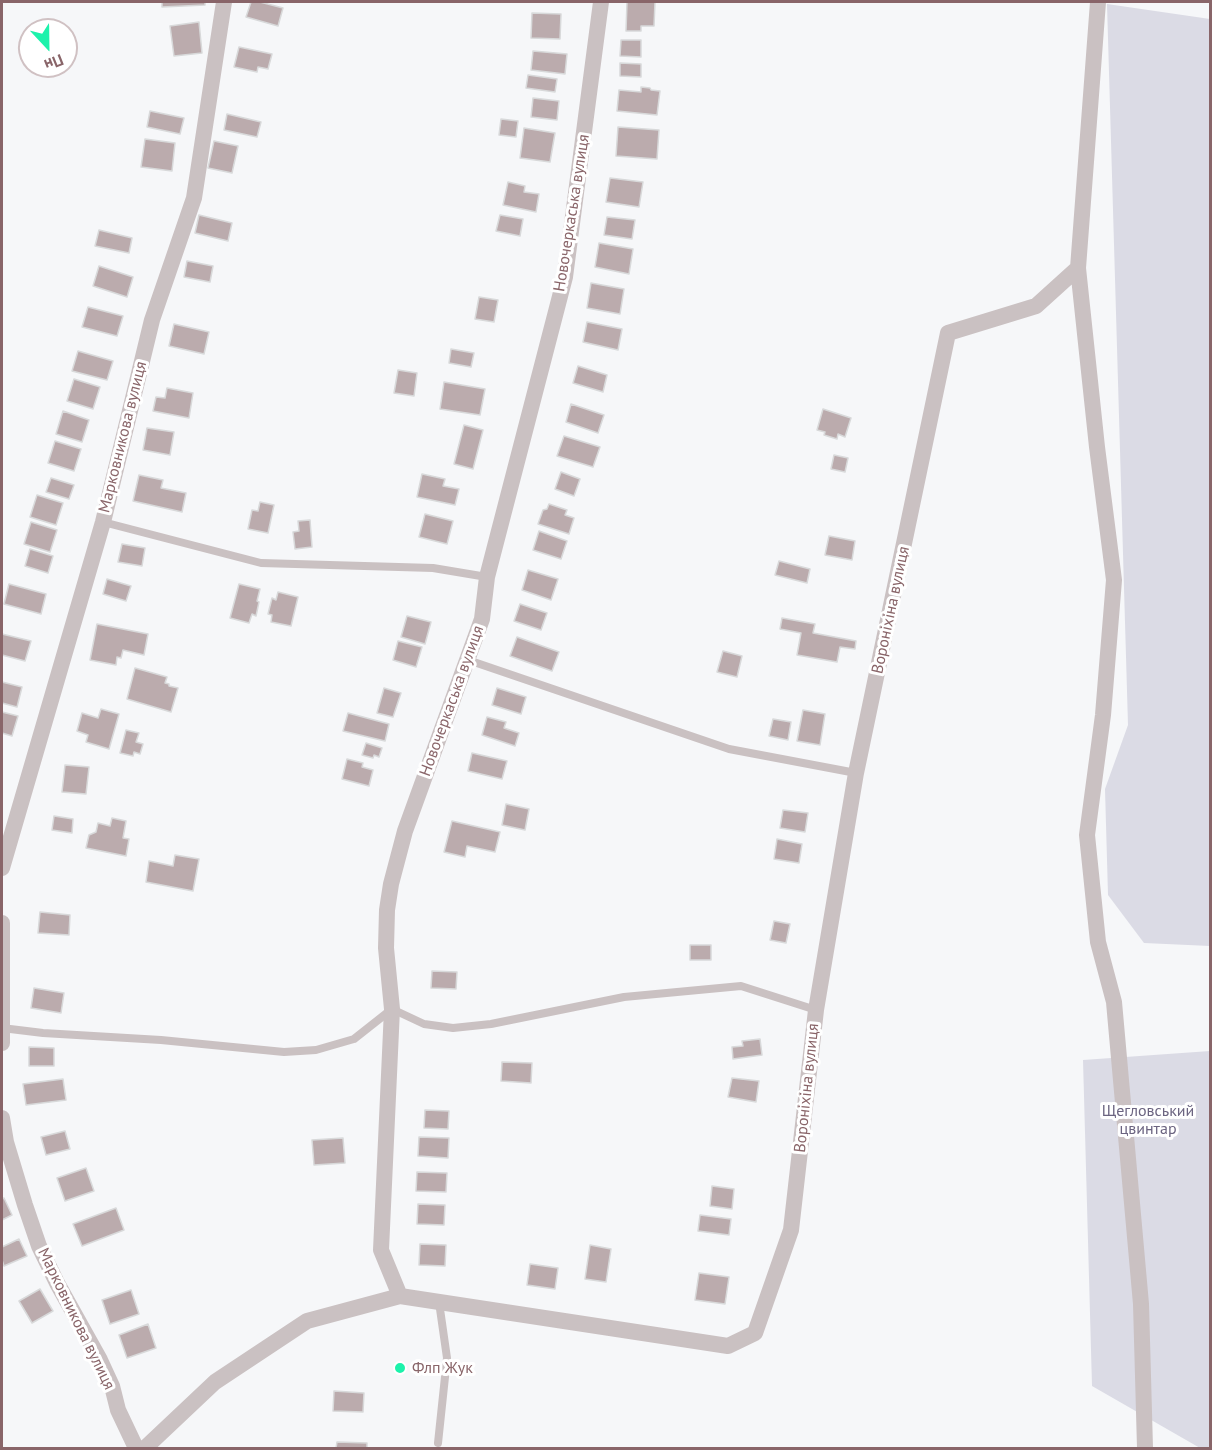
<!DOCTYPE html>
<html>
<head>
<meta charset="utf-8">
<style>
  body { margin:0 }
  #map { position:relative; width:1212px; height:1450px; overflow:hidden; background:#f6f7f9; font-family:"PT Sans",sans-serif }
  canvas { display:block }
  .frame { position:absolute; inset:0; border:3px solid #896569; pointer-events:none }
  .north { position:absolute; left:18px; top:18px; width:60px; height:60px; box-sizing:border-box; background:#fff; border:2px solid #d0c1c3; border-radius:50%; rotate:158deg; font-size:16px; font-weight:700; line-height:24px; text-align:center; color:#896569 }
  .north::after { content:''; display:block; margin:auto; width:21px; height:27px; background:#1cf2ab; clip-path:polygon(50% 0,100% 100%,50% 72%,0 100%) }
</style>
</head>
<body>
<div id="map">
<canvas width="1212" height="1450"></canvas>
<div class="frame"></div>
<div class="north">Пн</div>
</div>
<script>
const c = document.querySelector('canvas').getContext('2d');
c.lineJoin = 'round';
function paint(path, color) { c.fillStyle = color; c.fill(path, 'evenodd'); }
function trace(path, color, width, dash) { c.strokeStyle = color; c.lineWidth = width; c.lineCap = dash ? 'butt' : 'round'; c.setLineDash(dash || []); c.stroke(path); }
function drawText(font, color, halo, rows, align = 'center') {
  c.font = font + ' "PT Sans",sans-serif'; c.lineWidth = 6; c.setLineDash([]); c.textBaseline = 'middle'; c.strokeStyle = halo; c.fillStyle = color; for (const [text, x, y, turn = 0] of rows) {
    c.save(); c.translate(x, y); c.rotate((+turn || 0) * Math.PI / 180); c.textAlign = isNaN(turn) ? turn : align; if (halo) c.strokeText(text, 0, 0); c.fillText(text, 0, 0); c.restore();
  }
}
paint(new Path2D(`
  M 1107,4 L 1210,19 L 1210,946 L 1144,943 L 1108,895 L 1105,789 L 1128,725 Z
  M 1210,1051 L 1210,1448 L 1200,1448 L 1092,1386 L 1083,1060 Z`), '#dbdbe5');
const building = new Path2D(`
  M 162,2 L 205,2 L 205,5 L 162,7 Z
  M 251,2 L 260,2 L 283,8 L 278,26 L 246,17 Z
  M 627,2 L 655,2 L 654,26 L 641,26 L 641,31 L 626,31 Z
  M 532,13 L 561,14 L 560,39 L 531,38 Z
  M 199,22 L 202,53 L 174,56 L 170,26 Z
  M 621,40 L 641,40 L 641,57 L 620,56 Z
  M 239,47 L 272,54 L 268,69 L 258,67 L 257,72 L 234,67 Z
  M 533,51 L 567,54 L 565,74 L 531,70 Z
  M 620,63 L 641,64 L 641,77 L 620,76 Z
  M 528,75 L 557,79 L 555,92 L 526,88 Z
  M 641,87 L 650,88 L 651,90 L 660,91 L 657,115 L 617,111 L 619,90 L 641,92 Z
  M 533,98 L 559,101 L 557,120 L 531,117 Z
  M 150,111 L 184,118 L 180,134 L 147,127 Z
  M 227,114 L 261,122 L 257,137 L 224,130 Z
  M 501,119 L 518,121 L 516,137 L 499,135 Z
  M 618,127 L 659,130 L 657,159 L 616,156 Z
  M 524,128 L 555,133 L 550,162 L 520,158 Z
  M 145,139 L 175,143 L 172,171 L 141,167 Z
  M 214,141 L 238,146 L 232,173 L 208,168 Z
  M 610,178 L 643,182 L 639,207 L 606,202 Z
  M 508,182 L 525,186 L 524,192 L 539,194 L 536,212 L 503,205 Z
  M 199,215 L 232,223 L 228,241 L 195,233 Z
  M 500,215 L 523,219 L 520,236 L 496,231 Z
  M 607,217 L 635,220 L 632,239 L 604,235 Z
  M 99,230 L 132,238 L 129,253 L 95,246 Z
  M 599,243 L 633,249 L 629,274 L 595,267 Z
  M 187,261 L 213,266 L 210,282 L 184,277 Z
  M 99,266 L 133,277 L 127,297 L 93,286 Z
  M 591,283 L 624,289 L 620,314 L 587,308 Z
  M 479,297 L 498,300 L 494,322 L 475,319 Z
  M 88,307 L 123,316 L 117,336 L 82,327 Z
  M 587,322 L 622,329 L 618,350 L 583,342 Z
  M 174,324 L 209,332 L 204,354 L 169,346 Z
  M 451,349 L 474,353 L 471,367 L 449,363 Z
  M 78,351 L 113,361 L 107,380 L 72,371 Z
  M 578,366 L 607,375 L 603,392 L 573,383 Z
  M 398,370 L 417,373 L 414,396 L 394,393 Z
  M 74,379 L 100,387 L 93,409 L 67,401 Z
  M 444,382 L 485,389 L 480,415 L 440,409 Z
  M 167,388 L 193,393 L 189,418 L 153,411 L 156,397 L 165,398 Z
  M 571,404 L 604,415 L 598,433 L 566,422 Z
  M 823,409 L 851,418 L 845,437 L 838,434 L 837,439 L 824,435 L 825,432 L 817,430 Z
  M 63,411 L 89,420 L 82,442 L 56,434 Z
  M 464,425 L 483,430 L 473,469 L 454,464 Z
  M 147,428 L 174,432 L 170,455 L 143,450 Z
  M 564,436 L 600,447 L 593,467 L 557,456 Z
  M 55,441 L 81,449 L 74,471 L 48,463 Z
  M 834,455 L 848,458 L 845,472 L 831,469 Z
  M 561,472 L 580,479 L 574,496 L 555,489 Z
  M 422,474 L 445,479 L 443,486 L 459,489 L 455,505 L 417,497 Z
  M 139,475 L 163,480 L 161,488 L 186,493 L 182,512 L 133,501 Z
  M 51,478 L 74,485 L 69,499 L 46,492 Z
  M 37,495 L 63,503 L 56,525 L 30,517 Z
  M 260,502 L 274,505 L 268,533 L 248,529 L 252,510 L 258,511 Z
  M 549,504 L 567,510 L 565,515 L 574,518 L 569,534 L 538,524 L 543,510 L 547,509 Z
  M 425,514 L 453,521 L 447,544 L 419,537 Z
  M 310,520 L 312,547 L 295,549 L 293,532 L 299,531 L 298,521 Z
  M 31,522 L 57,530 L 50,552 L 24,544 Z
  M 539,531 L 567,541 L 561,559 L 533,550 Z
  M 829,536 L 855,541 L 852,560 L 825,555 Z
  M 122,544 L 145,548 L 142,566 L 118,562 Z
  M 30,549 L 53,556 L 48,573 L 25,566 Z
  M 779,561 L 810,569 L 807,583 L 775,575 Z
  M 528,570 L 558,579 L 551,600 L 522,590 Z
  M 107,579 L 131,586 L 126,601 L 103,594 Z
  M 9,584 L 46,594 L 41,614 L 4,604 Z
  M 239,584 L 260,589 L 257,601 L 259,602 L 256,616 L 252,614 L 249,623 L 230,618 Z
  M 278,592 L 298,597 L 291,626 L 271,622 L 272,615 L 268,614 L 272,598 L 276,600 Z
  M 520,604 L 547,613 L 541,630 L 514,621 Z
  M 407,616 L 431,622 L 425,644 L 401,637 Z
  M 782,618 L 815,624 L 813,633 L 856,641 L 855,649 L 840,647 L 837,662 L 797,655 L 801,633 L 780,629 Z
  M 97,624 L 148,634 L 144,655 L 123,650 L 121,658 L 117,657 L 116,665 L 90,660 Z
  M 2,634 L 31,641 L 25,661 L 2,655 Z
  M 517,637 L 559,652 L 552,671 L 510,656 Z
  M 398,641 L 422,647 L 416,667 L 393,660 Z
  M 723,651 L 742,656 L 737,677 L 717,672 Z
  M 135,668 L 167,677 L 165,683 L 169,684 L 169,686 L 178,688 L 171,712 L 127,699 Z
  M 2,682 L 22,687 L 17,707 L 2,703 Z
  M 384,688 L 401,693 L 393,717 L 377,713 Z
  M 497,688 L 526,697 L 521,714 L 492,705 Z
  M 101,709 L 119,714 L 109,749 L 86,742 L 88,735 L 77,731 L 82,713 L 98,718 Z
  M 803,710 L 825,714 L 820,745 L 797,741 Z
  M 2,712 L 18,716 L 12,736 L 2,733 Z
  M 348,713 L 389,724 L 385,741 L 343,731 Z
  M 487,717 L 506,722 L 504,728 L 519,733 L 515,746 L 482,735 Z
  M 773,719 L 791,722 L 788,740 L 769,736 Z
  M 126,730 L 139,733 L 136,742 L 143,744 L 140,754 L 134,752 L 133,756 L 120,753 Z
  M 366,743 L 382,748 L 379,757 L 374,755 L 373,758 L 362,755 Z
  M 472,753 L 507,761 L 502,779 L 468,771 Z
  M 347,759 L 363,763 L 362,767 L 373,770 L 369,786 L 342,779 Z
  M 65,765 L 89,767 L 86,794 L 62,792 Z
  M 506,804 L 529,809 L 525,830 L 502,825 Z
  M 783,810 L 808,813 L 805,832 L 780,828 Z
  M 54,816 L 73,819 L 72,833 L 52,830 Z
  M 112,818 L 126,821 L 123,838 L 129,839 L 126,856 L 86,848 L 89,835 L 96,832 L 98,823 L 110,826 Z
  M 452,821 L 500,832 L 495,852 L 467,846 L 465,857 L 444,852 Z
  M 777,839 L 802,844 L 799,863 L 774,859 Z
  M 175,855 L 199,859 L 193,891 L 146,882 L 149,861 L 173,866 Z
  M 40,912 L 70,915 L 69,935 L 38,933 Z
  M 774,921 L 790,924 L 786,943 L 770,940 Z
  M 690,945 L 711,945 L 711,960 L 690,960 Z
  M 432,971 L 457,972 L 456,989 L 431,988 Z
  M 34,988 L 64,993 L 61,1013 L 31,1008 Z
  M 760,1039 L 762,1055 L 733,1059 L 732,1047 L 743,1046 L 742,1041 Z
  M 29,1047 L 54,1048 L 54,1066 L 29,1066 Z
  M 502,1062 L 532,1063 L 531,1083 L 501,1081 Z
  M 732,1078 L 759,1081 L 756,1102 L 728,1097 Z
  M 63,1079 L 66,1100 L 26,1105 L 23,1084 Z
  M 425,1110 L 449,1111 L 448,1129 L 424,1128 Z
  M 65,1131 L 70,1149 L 46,1155 L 41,1137 Z
  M 419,1137 L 449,1138 L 448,1158 L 418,1156 Z
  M 343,1138 L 345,1163 L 314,1165 L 312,1140 Z
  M 86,1168 L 94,1191 L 65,1201 L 57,1178 Z
  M 417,1172 L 447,1173 L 446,1192 L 416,1191 Z
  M 712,1186 L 734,1189 L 732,1209 L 710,1206 Z
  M 4,1198 L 12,1215 L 2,1220 L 2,1199 Z
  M 418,1204 L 445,1205 L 444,1225 L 417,1224 Z
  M 116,1208 L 124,1230 L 82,1246 L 73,1224 Z
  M 700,1215 L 731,1219 L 729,1235 L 698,1231 Z
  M 19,1239 L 27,1256 L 4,1266 L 2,1260 L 2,1247 Z
  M 420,1244 L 446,1245 L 445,1266 L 419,1265 Z
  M 590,1245 L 611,1249 L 606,1282 L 585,1279 Z
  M 530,1264 L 558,1268 L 555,1289 L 527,1285 Z
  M 699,1273 L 729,1277 L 725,1304 L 695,1300 Z
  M 40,1289 L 53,1311 L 32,1323 L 19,1301 Z
  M 131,1290 L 139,1314 L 110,1324 L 102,1300 Z
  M 148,1324 L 156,1348 L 127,1358 L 119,1335 Z
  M 334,1391 L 364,1393 L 363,1412 L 333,1411 Z
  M 337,1442 L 367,1443 L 367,1448 L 336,1448 Z`);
paint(building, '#bbabad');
trace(building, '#d8d9da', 1.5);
trace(new Path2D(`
  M 103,522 L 261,563 L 433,568 L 487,577
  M 468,660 L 729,749 L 856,773
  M 2,1028 L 43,1033 L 161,1040 L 284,1052 L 316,1050 L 354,1039 L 392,1009 L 424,1024 L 453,1028 L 491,1024 L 624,997 L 741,986 L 816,1010
  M 438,1443 L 447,1358 L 439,1302`), '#cac1c2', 8);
trace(new Path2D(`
  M 1098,2 L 1078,268 L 1097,447 L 1114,580 L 1103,715 L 1087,835 L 1098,942 L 1114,1002 L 1141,1304 L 1145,1448
  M 2,868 L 103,522 L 152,320 L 194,198 L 224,2
  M 2,923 L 2,1043
  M 2,1118 L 6,1142 L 25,1205 L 39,1246 L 57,1283 L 100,1360 L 112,1386 L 118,1410 L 136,1448
  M 400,1296 L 381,1250 L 392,1009 L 386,948 L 387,910 L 391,884 L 405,831 L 482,619 L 487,577 L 565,277 L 601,2
  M 145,1448 L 215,1382 L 307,1321 L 400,1296 L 728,1346 L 755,1333 L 791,1230 L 816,1010 L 856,773 L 948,333 L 1036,306 L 1078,268`), '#cac1c2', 16);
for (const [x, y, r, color] of [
  [400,1368,6,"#1cf2ab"]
]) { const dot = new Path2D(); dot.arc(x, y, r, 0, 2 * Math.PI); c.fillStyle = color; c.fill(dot); trace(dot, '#fff', 2); }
drawText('16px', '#896569', '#fff', [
  ["Новочеркаська вулиця",572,213,-81],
  ["Марковникова вулиця",123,437,-76],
  ["Вороніхіна вулиця",891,610,-78],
  ["Новочеркаська вулиця",452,701,-70],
  ["Вороніхіна вулиця",807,1088,-84],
  ["Марковникова вулиця",76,1319,64]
]);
drawText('16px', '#6b6480', '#fff', [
  ["Щегловський",1148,1111],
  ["цвинтар",1148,1129]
]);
drawText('16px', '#896569', '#fff', [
  ["Флп Жук",412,1368]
], 'left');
</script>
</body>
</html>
